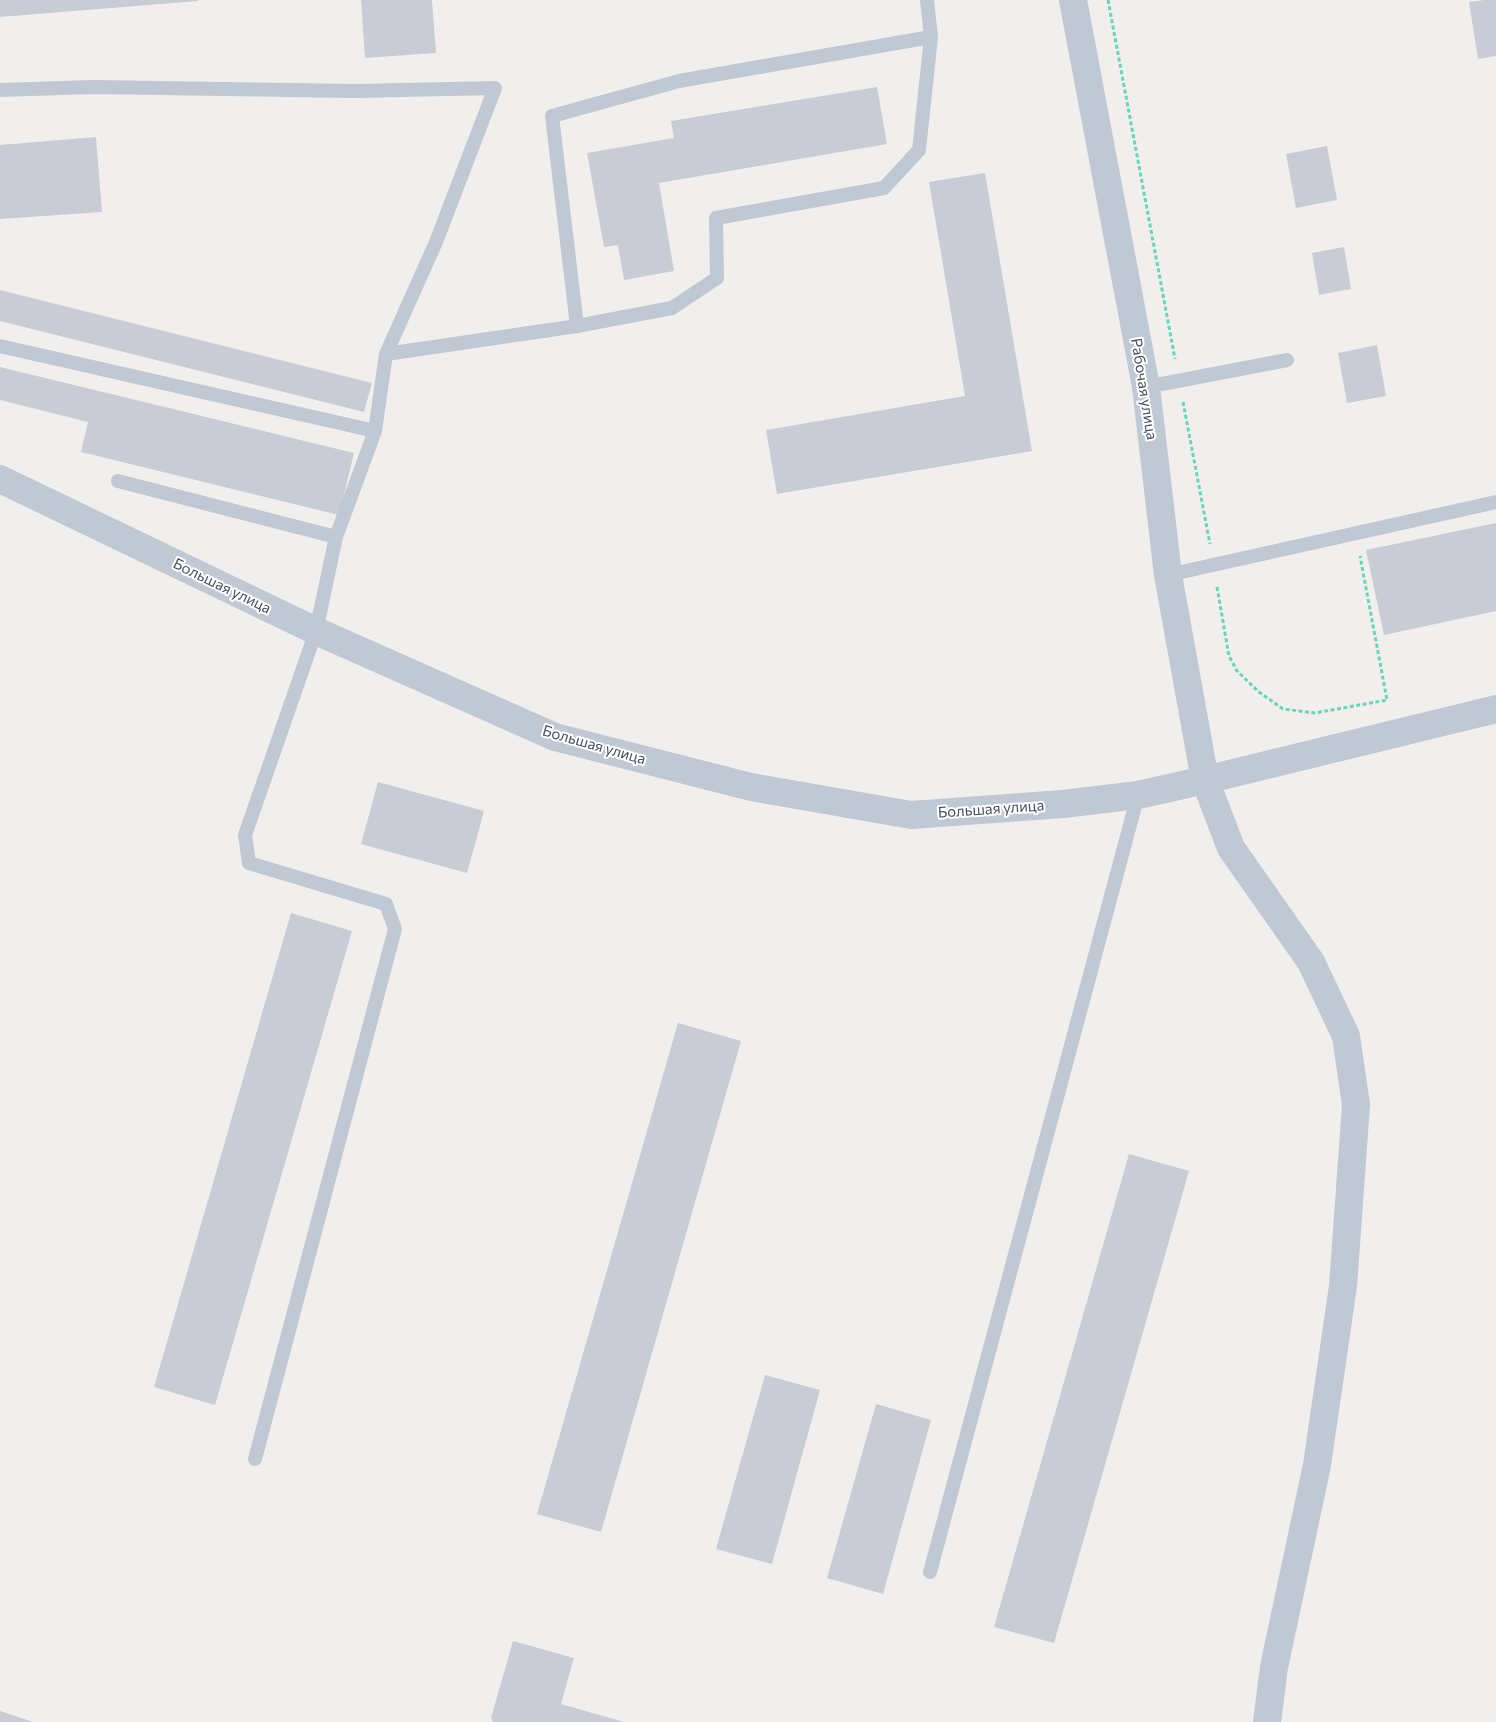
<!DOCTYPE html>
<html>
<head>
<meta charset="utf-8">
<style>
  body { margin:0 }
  canvas { display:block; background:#f1eeee }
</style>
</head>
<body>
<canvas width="1496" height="1722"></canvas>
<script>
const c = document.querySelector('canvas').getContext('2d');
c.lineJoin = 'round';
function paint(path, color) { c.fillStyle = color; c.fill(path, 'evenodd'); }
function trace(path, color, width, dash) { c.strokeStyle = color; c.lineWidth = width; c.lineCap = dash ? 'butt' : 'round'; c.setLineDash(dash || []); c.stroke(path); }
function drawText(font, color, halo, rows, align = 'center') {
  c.font = font + ' Commissioner,sans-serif'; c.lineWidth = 4; c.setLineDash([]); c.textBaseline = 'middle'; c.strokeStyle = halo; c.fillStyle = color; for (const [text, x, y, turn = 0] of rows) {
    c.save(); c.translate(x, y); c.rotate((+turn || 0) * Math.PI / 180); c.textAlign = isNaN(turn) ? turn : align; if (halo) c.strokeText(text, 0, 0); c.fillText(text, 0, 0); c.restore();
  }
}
paint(new Path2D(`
  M 0,0 L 198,0 L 198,1 L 0,17 Z
  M 361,0 L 432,0 L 436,53 L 365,58 Z
  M 1484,0 L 1496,0 L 1496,56 L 1478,59 L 1469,2 Z
  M 877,87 L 887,144 L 659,183 L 674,271 L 624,280 L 618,245 L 604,247 L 587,153 L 674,138 L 671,121 Z
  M 96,137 L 102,212 L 0,219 L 0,145 Z
  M 1327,146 L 1337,200 L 1296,208 L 1286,154 Z
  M 985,173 L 1032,451 L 777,494 L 766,430 L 965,396 L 929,182 Z
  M 1344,247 L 1351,289 L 1319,295 L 1312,253 Z
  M 0,290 L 372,383 L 364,412 L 0,321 Z
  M 1377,345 L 1386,396 L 1347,403 L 1338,353 Z
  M 0,367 L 354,453 L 339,515 L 81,452 L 88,422 L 0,400 Z
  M 1496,523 L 1496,611 L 1384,635 L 1366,550 Z
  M 378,782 L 484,811 L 467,873 L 361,844 Z
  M 291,913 L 352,931 L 215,1405 L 154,1387 Z
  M 678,1023 L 741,1041 L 601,1532 L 537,1514 Z
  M 1129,1154 L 1189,1171 L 1054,1643 L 994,1627 Z
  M 765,1375 L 820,1390 L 772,1564 L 716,1549 Z
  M 876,1404 L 931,1420 L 883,1594 L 827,1578 Z
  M 513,1641 L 574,1658 L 561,1704 L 624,1722 L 493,1722 L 491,1718 Z
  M 0,1711 L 33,1722 L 0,1722 Z`), '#c9ccd4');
trace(new Path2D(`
  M 1108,0 L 1175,359
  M 1183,402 L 1210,544
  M 1217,587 L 1229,656 L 1237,671 L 1259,692 L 1283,709 L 1315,713 L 1387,700 L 1360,556`), '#6dd3b0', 3, [4, 2.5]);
trace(new Path2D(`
  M 0,90 L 93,87 L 356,91 L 495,88 L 436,242 L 386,354 L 375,431 L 336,537 L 316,631 L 245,835 L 249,863 L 386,904 L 395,929 L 255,1459
  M 577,326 L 672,308 L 717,278 L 716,218 L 884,188 L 919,150 L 931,37
  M 0,346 L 375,431
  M 386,354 L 577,326 L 552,116 L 679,81 L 931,37 L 927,0
  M 1146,387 L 1287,360
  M 118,481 L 336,537
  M 1168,575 L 1496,502
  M 930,1572 L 1138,795`), '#c0c8d4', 14);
trace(new Path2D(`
  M 1073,0 L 1146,387 L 1168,575 L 1205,780 L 1231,848 L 1311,962 L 1346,1036 L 1356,1105 L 1343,1286 L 1317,1465 L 1274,1667 L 1267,1722`), '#c0c8d4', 28);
trace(new Path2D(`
  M 0,479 L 316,631 L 555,737 L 751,787 L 911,815 L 1063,804 L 1138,795 L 1205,780 L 1496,709`), '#c0c8d4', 28);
drawText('15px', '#454e5d', '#fff', [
  ["Рабочая улица",1144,389,81],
  ["Большая улица",222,586,26],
  ["Большая улица",594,745,16],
  ["Большая улица",991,809,-4]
]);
</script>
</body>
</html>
